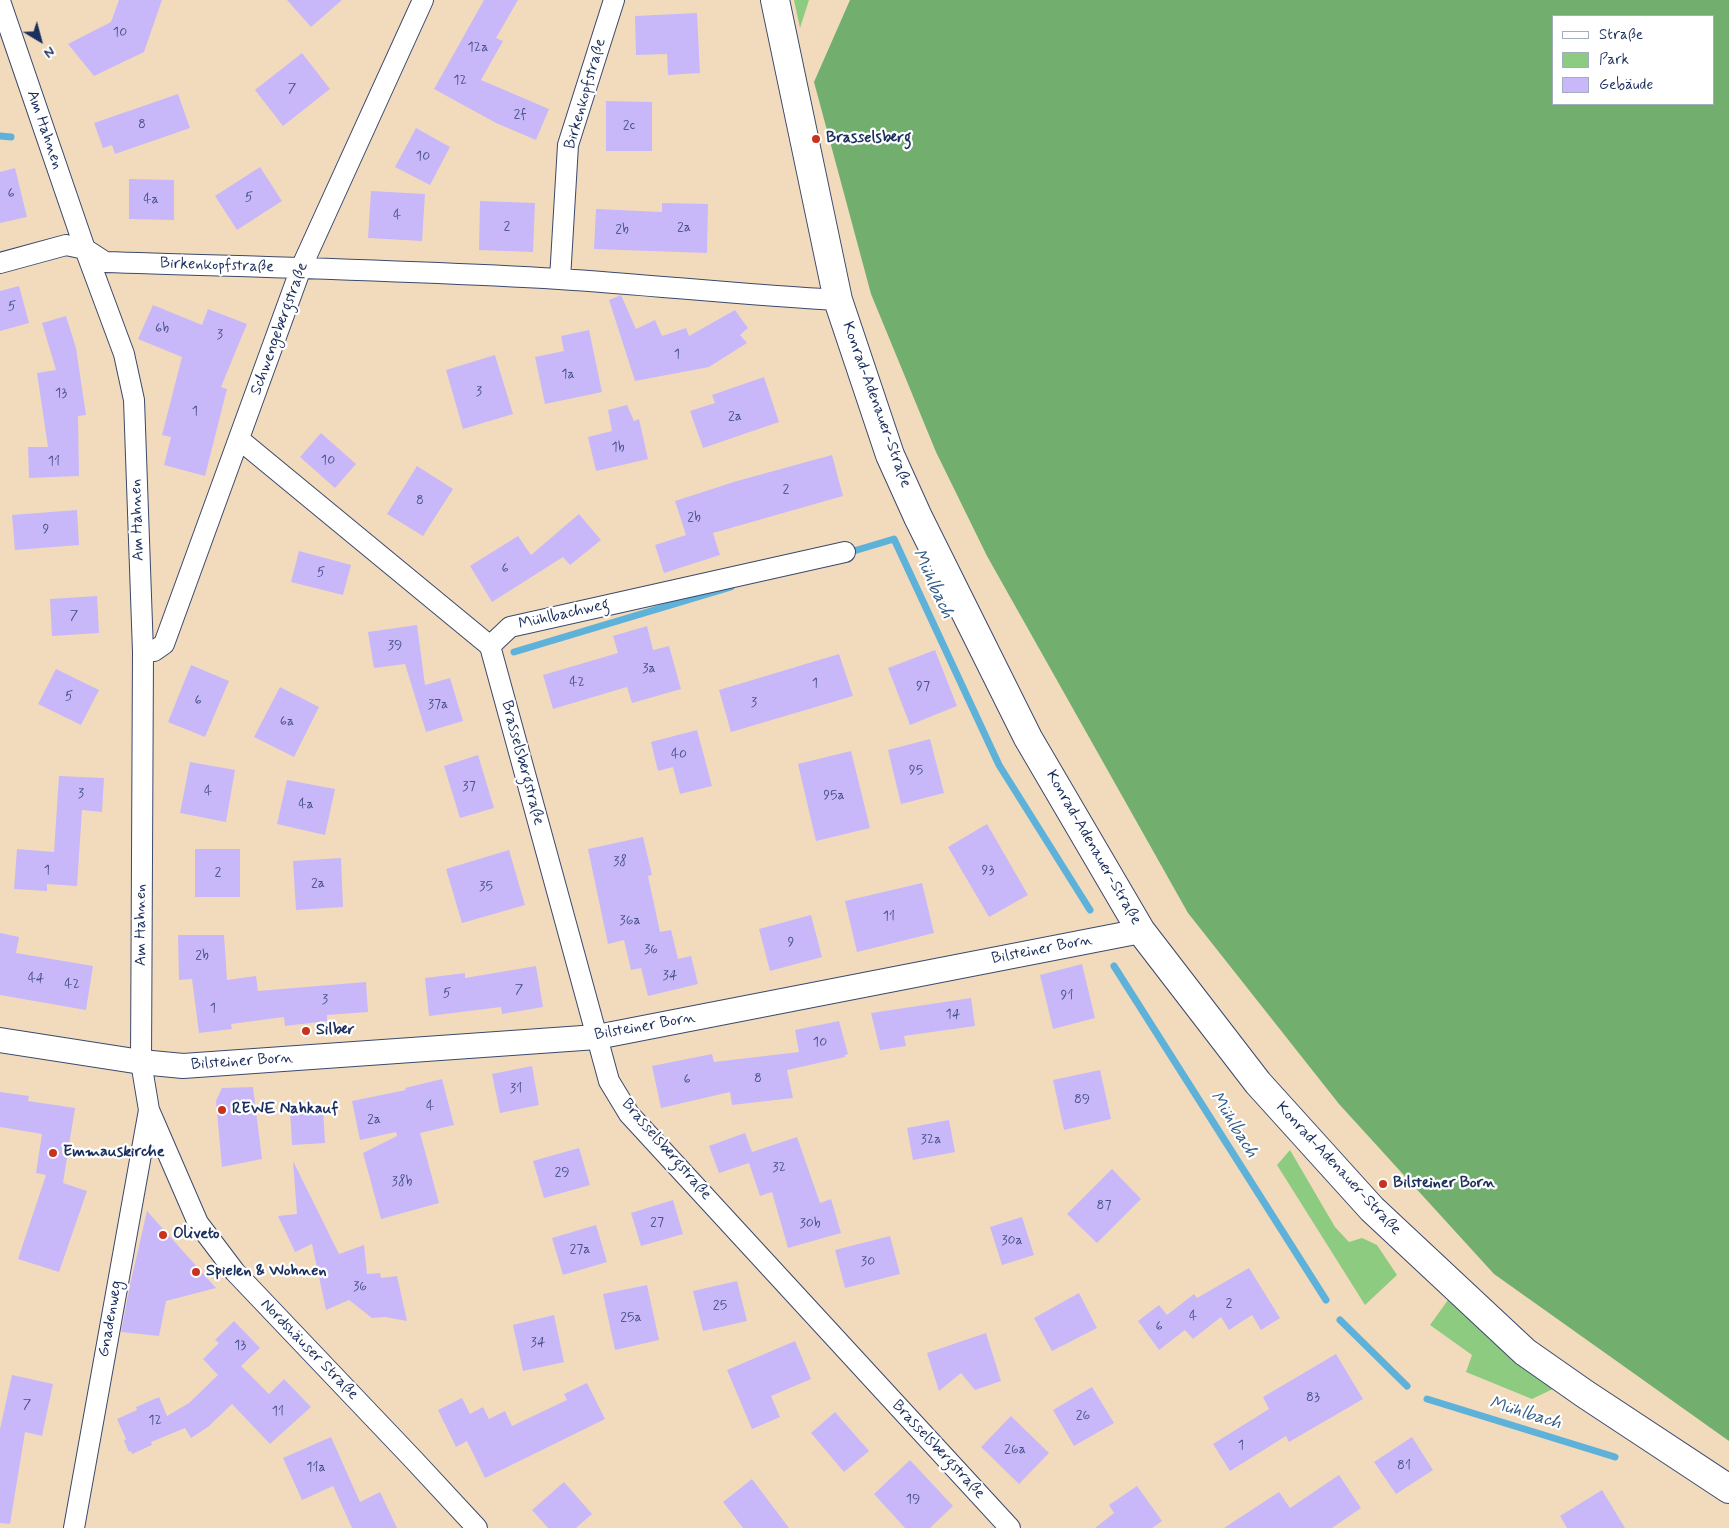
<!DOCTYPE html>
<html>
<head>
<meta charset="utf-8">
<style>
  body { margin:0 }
  #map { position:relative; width:1729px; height:1528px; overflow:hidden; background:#f2dbbc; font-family:Mynerve,sans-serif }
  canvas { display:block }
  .legend { position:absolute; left:1552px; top:15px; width:162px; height:90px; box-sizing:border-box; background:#fff; border:1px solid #a4acbf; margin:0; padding:6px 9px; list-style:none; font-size:15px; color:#1b2f5e }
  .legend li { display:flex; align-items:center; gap:10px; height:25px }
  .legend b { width:25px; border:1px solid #a4acbf }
  .north { position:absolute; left:15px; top:15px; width:50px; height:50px; -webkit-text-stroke:4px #fff; paint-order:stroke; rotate:143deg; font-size:14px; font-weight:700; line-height:20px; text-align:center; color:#1b2f5e }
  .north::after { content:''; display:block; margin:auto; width:18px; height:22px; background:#1b2f5e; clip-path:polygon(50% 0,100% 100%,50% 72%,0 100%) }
</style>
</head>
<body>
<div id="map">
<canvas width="1729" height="1528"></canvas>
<ul class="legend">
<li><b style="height:6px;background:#fff"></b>Straße</li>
<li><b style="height:14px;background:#8dcb81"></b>Park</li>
<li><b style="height:14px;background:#c8b8f9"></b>Gebäude</li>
</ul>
<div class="north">N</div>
</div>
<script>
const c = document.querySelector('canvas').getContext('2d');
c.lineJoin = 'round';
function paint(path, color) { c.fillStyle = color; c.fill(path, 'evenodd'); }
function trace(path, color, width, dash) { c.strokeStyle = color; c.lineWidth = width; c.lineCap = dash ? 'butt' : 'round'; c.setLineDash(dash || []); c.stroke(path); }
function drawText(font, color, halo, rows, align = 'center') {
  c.font = font + ' Mynerve,sans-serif'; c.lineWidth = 4.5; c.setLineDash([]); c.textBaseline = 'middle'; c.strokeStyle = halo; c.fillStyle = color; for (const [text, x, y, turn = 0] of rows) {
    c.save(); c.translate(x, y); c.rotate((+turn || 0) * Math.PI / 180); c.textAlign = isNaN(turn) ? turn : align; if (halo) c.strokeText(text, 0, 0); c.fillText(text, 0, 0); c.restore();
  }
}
paint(new Path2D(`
  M 794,0 L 809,0 L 800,28 Z
  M 1290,1150 L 1335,1227 L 1349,1242 L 1362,1238 L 1377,1245 L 1397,1275 L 1365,1305 L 1277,1165 Z
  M 1448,1300 L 1503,1350 L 1555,1388 L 1532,1399 L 1466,1372 L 1472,1355 L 1430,1325 Z`), '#8dcb81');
paint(new Path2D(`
  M 850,0 L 1729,0 L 1729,1441 L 1494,1274 L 1339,1104 L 1188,913 L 987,556 L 936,452 L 871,294 L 814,82 ZM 1553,16 L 1713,16 L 1713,104 L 1553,104 Z`), '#72af6f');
trace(new Path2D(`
  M 0,136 L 11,137
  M 847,553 L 894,539 L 999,765 L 1090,910
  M 514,652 L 731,587
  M 1114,966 L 1326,1300
  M 1340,1320 L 1407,1386
  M 1427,1399 L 1615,1457`), '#5eb2da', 7);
paint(new Path2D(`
  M 119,0 L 162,0 L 144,52 L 94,76 L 68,44 L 111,22 Z
  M 287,0 L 342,0 L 311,27 Z
  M 484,0 L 518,0 L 496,38 L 503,41 L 481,80 L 549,109 L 536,140 L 496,123 L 434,89 Z
  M 697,13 L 700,73 L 668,75 L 667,54 L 636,55 L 635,16 Z
  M 302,53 L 330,89 L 283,126 L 255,90 Z
  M 178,94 L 190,128 L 115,154 L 112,145 L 103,148 L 94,123 Z
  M 606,101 L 652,102 L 652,151 L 606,151 Z
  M 416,128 L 450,147 L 430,185 L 395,167 Z
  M 260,167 L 282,201 L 237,230 L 215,196 Z
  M 15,168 L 27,217 L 0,223 L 0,172 Z
  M 129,179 L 174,180 L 174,220 L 129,219 Z
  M 371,191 L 425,194 L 422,241 L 368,238 Z
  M 480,201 L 535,203 L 533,252 L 479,250 Z
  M 662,203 L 708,204 L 707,253 L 594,249 L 596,209 L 662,212 Z
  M 19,286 L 29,323 L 0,331 L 0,291 Z
  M 621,295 L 636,329 L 655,320 L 662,336 L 686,328 L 689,336 L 735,310 L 748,328 L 740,335 L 747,343 L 709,367 L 635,381 L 609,300 Z
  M 153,305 L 202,325 L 208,309 L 247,324 L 221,387 L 227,389 L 205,476 L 164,465 L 171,437 L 162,435 L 182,357 L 138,339 Z
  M 66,316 L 76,348 L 86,415 L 78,416 L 79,476 L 29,478 L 28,447 L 48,447 L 37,373 L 56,370 L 42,323 Z
  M 589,330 L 602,392 L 545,404 L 535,357 L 564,351 L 561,336 Z
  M 495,355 L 513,414 L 463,429 L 446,370 Z
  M 764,377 L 779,422 L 703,448 L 690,411 L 715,403 L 712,395 Z
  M 627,405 L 634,421 L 639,419 L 648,459 L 596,471 L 588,437 L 612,431 L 608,410 Z
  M 321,433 L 356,464 L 335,488 L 300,457 Z
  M 832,455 L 843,496 L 713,533 L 720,555 L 664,573 L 655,545 L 686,535 L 675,501 L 737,481 Z
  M 417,466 L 453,489 L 423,536 L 387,514 Z
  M 77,510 L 79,545 L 15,550 L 12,515 Z
  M 579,514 L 601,540 L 570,565 L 563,557 L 492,602 L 470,566 L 518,536 L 531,555 Z
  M 299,551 L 351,565 L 343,595 L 291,582 Z
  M 97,596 L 99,633 L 52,636 L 50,599 Z
  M 417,625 L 425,685 L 450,678 L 463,721 L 426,732 L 405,664 L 374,668 L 368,632 Z
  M 647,626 L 653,650 L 669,646 L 681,689 L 632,703 L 627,687 L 553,709 L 543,675 L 618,653 L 613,636 Z
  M 935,650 L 957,706 L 910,725 L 888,668 Z
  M 839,654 L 853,696 L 731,732 L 719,690 Z
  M 191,665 L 229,681 L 205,737 L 168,722 Z
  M 56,669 L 99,690 L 81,725 L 38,704 Z
  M 280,687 L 319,707 L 294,757 L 254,737 Z
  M 697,730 L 712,786 L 680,794 L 673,767 L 658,771 L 651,742 Z
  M 930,739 L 944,793 L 901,804 L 888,750 Z
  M 851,751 L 870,828 L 816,841 L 798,764 Z
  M 478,755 L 494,808 L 460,818 L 444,766 Z
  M 190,762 L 235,770 L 226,822 L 180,813 Z
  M 59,776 L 104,778 L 102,812 L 82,810 L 77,886 L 47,884 L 47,891 L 14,889 L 17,849 L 54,852 Z
  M 287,780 L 335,789 L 325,835 L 277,824 Z
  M 987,824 L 1028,895 L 989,917 L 948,847 Z
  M 643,837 L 652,875 L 648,876 L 660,932 L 671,930 L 678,959 L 691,956 L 698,984 L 648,996 L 641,968 L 631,970 L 624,940 L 608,944 L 588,849 Z
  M 195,849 L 240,849 L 240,897 L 195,897 Z
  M 509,850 L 525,905 L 462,923 L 446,869 Z
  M 341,858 L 343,907 L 296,910 L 293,861 Z
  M 922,883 L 934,933 L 857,952 L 845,901 Z
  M 811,915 L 822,957 L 770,971 L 759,929 Z
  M 0,933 L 19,937 L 16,953 L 93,966 L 86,1010 L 0,995 Z
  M 178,935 L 224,935 L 227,980 L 256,976 L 258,991 L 366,982 L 368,1012 L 327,1015 L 327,1021 L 285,1026 L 284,1017 L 231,1024 L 232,1029 L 199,1033 L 192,979 L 179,980 Z
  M 1082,964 L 1095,1018 L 1053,1029 L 1040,975 Z
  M 536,966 L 543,1007 L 502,1014 L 501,1007 L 429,1016 L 425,978 L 465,973 L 465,978 Z
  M 971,998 L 975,1026 L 904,1036 L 906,1046 L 880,1050 L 871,1013 Z
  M 839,1021 L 848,1054 L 845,1055 L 845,1057 L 787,1070 L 793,1098 L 732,1105 L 730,1092 L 661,1108 L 652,1066 L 712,1054 L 714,1062 L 799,1052 L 795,1030 Z
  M 532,1066 L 539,1105 L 500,1113 L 492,1074 Z
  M 1100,1070 L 1111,1119 L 1064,1130 L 1053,1080 Z
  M 442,1079 L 454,1125 L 420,1133 L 439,1203 L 381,1219 L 363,1153 L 397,1136 L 396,1132 L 360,1140 L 352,1101 L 406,1090 L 405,1088 Z
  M 253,1087 L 262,1159 L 222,1167 L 216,1101 L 222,1088 Z
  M 0,1092 L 29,1096 L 28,1101 L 75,1108 L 63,1183 L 87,1191 L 59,1272 L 18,1259 L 46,1175 L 36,1173 L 42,1134 L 0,1127 Z
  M 323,1107 L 325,1143 L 292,1145 L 290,1110 Z
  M 949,1120 L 955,1152 L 913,1160 L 907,1128 Z
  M 745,1133 L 752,1152 L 797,1137 L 820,1203 L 831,1199 L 841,1233 L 788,1248 L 772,1192 L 760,1196 L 749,1163 L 719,1173 L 709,1146 Z
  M 579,1148 L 590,1185 L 544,1198 L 533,1161 Z
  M 293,1161 L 339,1254 L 364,1245 L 367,1274 L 380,1273 L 381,1278 L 397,1276 L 407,1321 L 385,1317 L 372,1318 L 349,1300 L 326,1310 L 312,1244 L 295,1252 L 278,1216 L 297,1214 Z
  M 1112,1169 L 1141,1199 L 1097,1243 L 1067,1214 Z
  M 673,1200 L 683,1234 L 641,1246 L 631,1213 Z
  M 147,1211 L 216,1288 L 166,1301 L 159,1336 L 121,1332 L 130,1285 Z
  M 1022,1217 L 1034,1255 L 1002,1265 L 990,1227 Z
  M 596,1225 L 607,1262 L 563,1275 L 552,1238 Z
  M 890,1236 L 900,1274 L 845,1288 L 835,1250 Z
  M 1249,1268 L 1280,1318 L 1261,1330 L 1252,1315 L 1229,1330 L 1221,1317 L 1193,1339 L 1185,1330 L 1159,1350 L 1138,1321 L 1159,1305 L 1167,1315 L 1194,1294 L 1197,1298 Z
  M 737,1281 L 747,1321 L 703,1331 L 693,1291 Z
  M 647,1285 L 659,1340 L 615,1350 L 603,1294 Z
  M 1079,1293 L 1097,1328 L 1052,1351 L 1034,1318 Z
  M 554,1315 L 564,1362 L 523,1371 L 513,1325 Z
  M 234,1321 L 260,1348 L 241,1366 L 269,1394 L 284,1379 L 311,1407 L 270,1444 L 232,1404 L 208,1427 L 191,1438 L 185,1428 L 151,1442 L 152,1445 L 132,1454 L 131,1451 L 129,1452 L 124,1441 L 126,1439 L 117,1419 L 137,1410 L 136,1407 L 159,1397 L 167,1416 L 189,1403 L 218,1375 L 203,1359 L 219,1343 L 215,1340 Z
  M 986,1333 L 1001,1381 L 975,1390 L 961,1373 L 939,1391 L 927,1353 Z
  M 795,1341 L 811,1379 L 771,1396 L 780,1417 L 752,1429 L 727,1370 Z
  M 1336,1354 L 1363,1399 L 1289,1442 L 1286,1436 L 1230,1471 L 1213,1444 L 1269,1409 L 1263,1397 Z
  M 12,1375 L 53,1384 L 42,1436 L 25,1432 L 10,1524 L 0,1523 L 0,1429 Z
  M 587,1383 L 605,1419 L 485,1478 L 467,1441 L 456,1447 L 438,1410 L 462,1398 L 470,1414 L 483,1407 L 489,1419 L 505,1411 L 512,1426 L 567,1400 L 564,1394 Z
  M 1092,1387 L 1114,1423 L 1074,1446 L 1053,1410 Z
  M 835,1412 L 869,1451 L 844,1472 L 811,1433 Z
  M 1011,1416 L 1049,1453 L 1019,1484 L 981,1447 Z
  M 331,1437 L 360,1502 L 380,1492 L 397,1528 L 352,1528 L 333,1486 L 302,1500 L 283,1458 Z
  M 1412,1437 L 1433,1470 L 1396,1494 L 1374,1462 Z
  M 910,1460 L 953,1506 L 930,1528 L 905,1528 L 874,1494 Z
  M 1339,1475 L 1361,1508 L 1332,1528 L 1224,1528 L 1279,1492 L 1290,1508 Z
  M 752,1479 L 789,1528 L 743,1528 L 723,1502 Z
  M 564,1482 L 592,1514 L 576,1528 L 548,1528 L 532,1510 Z
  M 1137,1486 L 1162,1521 L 1152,1528 L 1095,1528 L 1114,1513 L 1109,1505 Z
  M 1602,1490 L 1625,1528 L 1567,1528 L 1560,1516 Z`), '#c8b8f9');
const minor = new Path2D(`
  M 0,1 L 85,249 L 124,354 L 134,400 L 143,652 L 141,1062 L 149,1110 L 198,1223 L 235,1272 L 412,1458 L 477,1528
  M 0,263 L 66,245 L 85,249 L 105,262 C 256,267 408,270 559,279 C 652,285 745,295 838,300
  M 560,279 L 568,145 L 614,0
  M 240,440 L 490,646
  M 490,646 L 609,1081 L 629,1114 L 1010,1528
  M 490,646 L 510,627 L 845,552
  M 143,652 L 154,651 L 164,644 L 301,268 L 423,0
  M 74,1528 L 149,1110`);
const tertiary = new Path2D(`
  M 0,1040 L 141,1062 L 183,1066 L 597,1037 L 1141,931`);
const secondary = new Path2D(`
  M 775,0 L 838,300 L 890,455 L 918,517 L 1028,738 L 1141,931 L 1258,1083 L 1372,1209 L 1525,1352 L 1585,1394 L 1729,1489`);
trace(minor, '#3b496c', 22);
trace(tertiary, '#3b496c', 26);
trace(secondary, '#3b496c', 30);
trace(minor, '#fff', 20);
trace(tertiary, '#fff', 24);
trace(secondary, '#fff', 28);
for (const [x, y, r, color] of [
  [816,139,5,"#c8321e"],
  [306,1031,5,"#c8321e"],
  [222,1110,5,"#c8321e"],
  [53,1153,5,"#c8321e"],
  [1383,1184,5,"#c8321e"],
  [163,1235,5,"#c8321e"],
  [196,1272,5,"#c8321e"]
]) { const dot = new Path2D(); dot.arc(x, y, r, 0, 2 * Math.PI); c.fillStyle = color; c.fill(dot); trace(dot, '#fff', 2); }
drawText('14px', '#465185', null, [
  ["10",120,33],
  ["12a",478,48],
  ["12",460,81],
  ["7",292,89],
  ["2f",520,115],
  ["8",142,125],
  ["2c",629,126],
  ["10",423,157],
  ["6",11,194],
  ["5",249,198],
  ["4a",151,200],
  ["4",397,216],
  ["2",507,227],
  ["2a",684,228],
  ["2b",622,230],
  ["5",12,307],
  ["6b",162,329],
  ["3",220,335],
  ["1",677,355],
  ["1a",568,375],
  ["3",479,392],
  ["13",61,394],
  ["1",195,412],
  ["2a",735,417],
  ["1b",618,448],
  ["10",328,461],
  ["11",54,462],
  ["2",786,490],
  ["8",420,501],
  ["2b",694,518],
  ["9",46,530],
  ["6",505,569],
  ["5",321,573],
  ["7",74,616],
  ["39",395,646],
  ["3a",649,669],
  ["42",577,683],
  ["1",815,684],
  ["97",923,687],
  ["5",69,697],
  ["6",198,701],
  ["3",754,703],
  ["37a",438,705],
  ["6a",287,722],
  ["40",679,755],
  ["95",916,771],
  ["37",469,787],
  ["4",208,792],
  ["3",81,794],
  ["95a",834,796],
  ["4a",306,805],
  ["38",620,862],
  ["1",47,871],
  ["93",988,871],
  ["2",218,873],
  ["2a",318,884],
  ["35",486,887],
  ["11",889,917],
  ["36a",630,921],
  ["9",791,943],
  ["36",651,950],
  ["2b",202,956],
  ["34",670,976],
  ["44",36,979],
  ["42",72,985],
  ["7",519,990],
  ["5",447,994],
  ["91",1067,996],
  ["3",325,1000],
  ["1",213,1009],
  ["14",953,1015],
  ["10",820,1043],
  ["8",758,1079],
  ["6",687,1080],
  ["31",516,1089],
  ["89",1082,1100],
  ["4",430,1107],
  ["2a",374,1120],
  ["32a",931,1140],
  ["32",779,1168],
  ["29",562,1173],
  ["38b",402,1182],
  ["87",1104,1206],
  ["27",657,1223],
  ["30b",810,1224],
  ["30a",1012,1241],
  ["27a",580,1250],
  ["30",868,1262],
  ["36",360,1287],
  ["2",1229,1304],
  ["25",720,1306],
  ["4",1193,1317],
  ["25a",631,1318],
  ["6",1159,1327],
  ["34",538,1343],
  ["13",240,1346],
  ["83",1313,1398],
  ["7",27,1405],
  ["11",278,1412],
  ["26",1083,1416],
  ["12",155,1421],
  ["1",1241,1446],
  ["26a",1015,1450],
  ["81",1404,1466],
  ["11a",316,1468],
  ["19",913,1500]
]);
drawText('16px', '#1b2f5e', '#fff', [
  ["Birkenkopfstraße",586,94,-74],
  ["Am Hahnen",44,130,71],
  ["Birkenkopfstraße",217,266,2],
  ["Schwengebergstraße",280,329,-70],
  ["Konrad-Adenauer-Straße",876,405,70],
  ["Am Hahnen",138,520,-92],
  ["Mühlbachweg",564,615,-13],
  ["Brasselsbergstraße",522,763,75],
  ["Konrad-Adenauer-Straße",1093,848,60],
  ["Am Hahnen",142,925,-90],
  ["Bilsteiner Born",1042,950,-11],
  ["Bilsteiner Born",645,1027,-10],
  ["Bilsteiner Born",242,1062,-4],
  ["Brasselsbergstraße",666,1150,49],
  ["Konrad-Adenauer-Straße",1338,1169,47],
  ["Gnadenweg",111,1319,-80],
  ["Nordshäuser Straße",309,1350,46],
  ["Brasselsbergstraße",938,1450,47]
]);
drawText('bold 16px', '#1b2f5e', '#fff', [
  ["Brasselsberg",826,139],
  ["Silber",316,1031],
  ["REWE Nahkauf",232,1110],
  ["Emmauskirche",63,1153],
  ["Bilsteiner Born",1393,1184],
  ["Oliveto",173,1235],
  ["Spielen & Wohnen",206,1272]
], 'left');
drawText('italic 18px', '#325d89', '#fff', [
  ["Mühlbach",932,584,65],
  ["Mühlbach",1233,1125,58],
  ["Mühlbach",1525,1414,17]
]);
</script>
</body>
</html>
